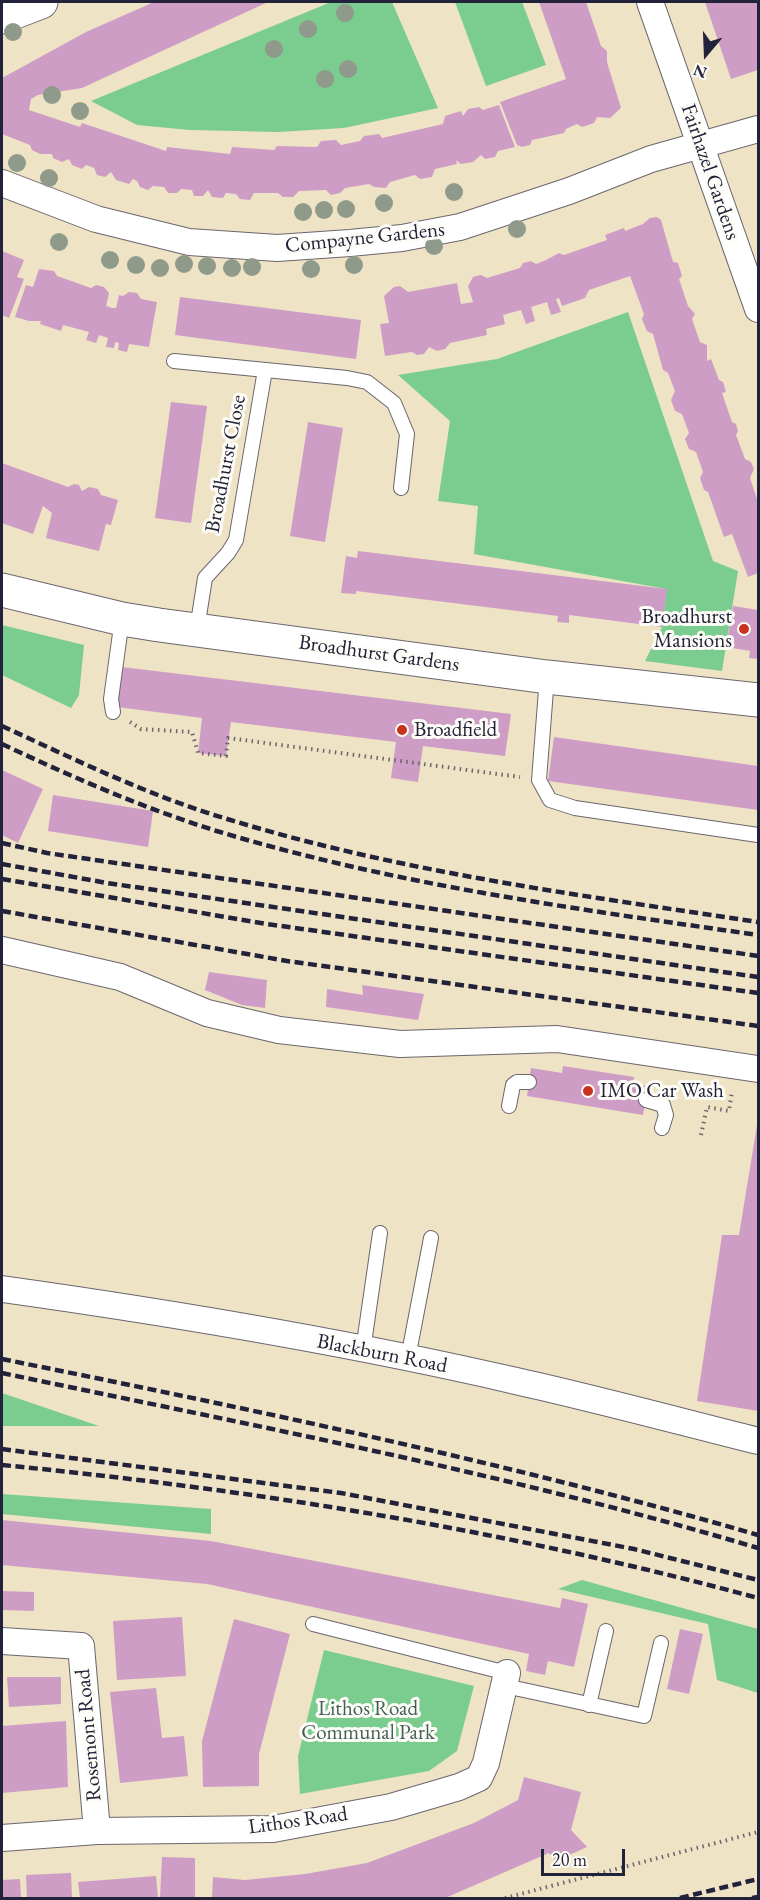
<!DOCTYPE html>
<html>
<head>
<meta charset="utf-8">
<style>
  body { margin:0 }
  #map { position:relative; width:760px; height:1900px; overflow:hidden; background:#efe3c6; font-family:"EB Garamond",serif }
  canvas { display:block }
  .frame { position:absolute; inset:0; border:3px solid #22223b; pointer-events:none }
  .north { position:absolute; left:676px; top:24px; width:60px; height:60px; -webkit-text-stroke:4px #fdfcf7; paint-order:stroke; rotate:199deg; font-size:16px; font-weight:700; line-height:24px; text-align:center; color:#22223b }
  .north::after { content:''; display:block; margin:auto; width:21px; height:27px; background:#22223b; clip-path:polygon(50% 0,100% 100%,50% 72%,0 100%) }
  .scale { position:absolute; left:541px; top:1849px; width:84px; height:27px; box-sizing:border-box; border:3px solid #22223b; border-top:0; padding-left:8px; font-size:18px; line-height:21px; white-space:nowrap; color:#22223b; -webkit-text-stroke:4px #fdfcf7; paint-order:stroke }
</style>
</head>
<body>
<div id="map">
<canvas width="760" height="1900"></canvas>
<div class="frame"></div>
<div class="north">N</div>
<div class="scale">20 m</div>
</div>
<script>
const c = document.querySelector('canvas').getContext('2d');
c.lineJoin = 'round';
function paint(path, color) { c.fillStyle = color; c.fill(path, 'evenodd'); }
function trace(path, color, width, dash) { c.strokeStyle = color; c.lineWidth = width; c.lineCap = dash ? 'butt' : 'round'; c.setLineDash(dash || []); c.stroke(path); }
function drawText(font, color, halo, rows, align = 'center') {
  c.font = font + ' "EB Garamond",serif'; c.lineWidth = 6; c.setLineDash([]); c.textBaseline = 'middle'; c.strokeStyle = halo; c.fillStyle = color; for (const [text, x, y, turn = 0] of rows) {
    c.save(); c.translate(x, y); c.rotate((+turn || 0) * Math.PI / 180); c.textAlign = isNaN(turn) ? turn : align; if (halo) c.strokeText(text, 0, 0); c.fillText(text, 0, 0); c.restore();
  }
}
paint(new Path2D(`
  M 331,2 L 392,2 L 438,108 L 344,128 L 278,132 L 190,130 L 137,125 L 91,101 Z
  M 455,2 L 522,2 L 546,65 L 486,86 Z
  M 628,312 L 713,561 L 738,571 L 722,671 L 645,661 L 662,627 L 666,589 L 474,554 L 478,506 L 438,501 L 450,421 L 398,375 L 497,359 Z
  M 2,625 L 84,645 L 79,695 L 71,708 L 2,675 Z
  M 2,1393 L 99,1426 L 2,1426 Z
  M 2,1494 L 211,1509 L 211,1534 L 2,1514 Z
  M 582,1580 L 758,1629 L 758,1693 L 717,1680 L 708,1624 L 558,1589 Z
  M 324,1650 L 474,1686 L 457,1751 L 429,1771 L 300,1794 L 298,1756 Z`), '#7acd8f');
paint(new Path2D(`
  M 154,2 L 268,2 L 82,88 L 38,95 L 31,99 L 29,110 L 80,127 L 82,123 L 166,151 L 167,147 L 230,154 L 232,147 L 274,150 L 277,146 L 317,147 L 321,141 L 336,140 L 341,145 L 360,141 L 364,136 L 379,134 L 382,138 L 443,124 L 445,116 L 461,111 L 463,116 L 468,109 L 479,107 L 483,110 L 499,105 L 515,147 L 498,151 L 495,157 L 485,159 L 481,155 L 473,162 L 461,164 L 456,160 L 457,164 L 435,169 L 432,177 L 420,179 L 415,175 L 390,182 L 386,188 L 374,187 L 369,184 L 345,188 L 340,193 L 331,195 L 326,190 L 299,191 L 293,197 L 283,197 L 278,193 L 254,193 L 250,200 L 240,199 L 236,194 L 226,193 L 223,198 L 212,197 L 208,190 L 203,196 L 194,196 L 192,190 L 181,189 L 177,193 L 168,193 L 164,187 L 153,186 L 148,190 L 140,187 L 137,181 L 133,179 L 129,184 L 116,180 L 111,172 L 105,177 L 97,175 L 94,168 L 86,165 L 82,169 L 72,165 L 69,159 L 62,162 L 53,158 L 52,154 L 40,154 L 32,150 L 30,145 L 2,134 L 2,78 L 86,32 Z
  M 539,2 L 586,2 L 601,46 L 607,51 L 607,62 L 621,108 L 610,118 L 597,117 L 594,123 L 582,127 L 577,124 L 566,129 L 564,133 L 532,140 L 530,145 L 522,147 L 517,145 L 500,102 L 566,79 Z
  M 705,2 L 758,2 L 758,70 L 731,79 Z
  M 657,217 L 661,220 L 673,262 L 678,263 L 682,276 L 679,279 L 688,306 L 695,314 L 692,319 L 700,342 L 707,345 L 707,361 L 711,359 L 719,380 L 723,382 L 726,392 L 722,393 L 732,422 L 736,424 L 738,431 L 736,435 L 745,459 L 751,462 L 754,469 L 750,478 L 758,502 L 758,573 L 748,577 L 732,534 L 724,537 L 708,492 L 704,490 L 700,478 L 703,472 L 696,452 L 689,449 L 685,439 L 689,433 L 682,414 L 675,411 L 671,400 L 675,391 L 668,373 L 663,370 L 653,334 L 647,331 L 642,319 L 644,314 L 630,276 L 589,290 L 585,298 L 562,306 L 559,298 L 556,299 L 561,312 L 551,315 L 547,302 L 531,307 L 535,321 L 526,324 L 521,310 L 503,315 L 505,324 L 486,329 L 487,335 L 450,343 L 445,349 L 437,351 L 429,347 L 424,354 L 417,355 L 412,352 L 385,356 L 380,324 L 389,323 L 384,296 L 394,287 L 400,286 L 408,292 L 457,283 L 461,304 L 473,302 L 468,286 L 473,277 L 481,275 L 487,278 L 520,268 L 523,263 L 531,261 L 536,264 L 546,260 L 559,253 L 564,255 L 607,240 L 605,235 L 624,228 L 625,231 L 643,224 L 650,218 Z
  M 2,251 L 24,260 L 17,277 L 24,279 L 9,318 L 2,315 Z
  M 39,269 L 54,271 L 57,276 L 91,288 L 96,285 L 104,287 L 109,293 L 106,306 L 112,308 L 116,308 L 119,295 L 123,296 L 129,292 L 137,293 L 141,299 L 157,302 L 149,347 L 129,344 L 127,352 L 118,350 L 119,343 L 115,342 L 114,348 L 106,347 L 108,338 L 99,335 L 96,343 L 86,340 L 89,332 L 63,325 L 61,331 L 40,324 L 41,321 L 29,321 L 15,317 L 26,285 L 33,287 Z
  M 180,297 L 361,320 L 356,359 L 175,335 Z
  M 171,402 L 207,406 L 191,523 L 155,518 Z
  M 308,422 L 343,428 L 325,542 L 290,536 Z
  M 2,463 L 68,487 L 74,484 L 79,485 L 82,491 L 89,487 L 98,489 L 101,495 L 118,500 L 111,525 L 106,524 L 99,551 L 46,538 L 52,513 L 43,506 L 33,534 L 2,523 Z
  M 358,551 L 667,589 L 662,627 L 569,615 L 569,623 L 557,622 L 558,616 L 356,591 L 356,594 L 341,593 L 346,556 L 357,558 Z
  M 733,606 L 758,610 L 758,659 L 749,658 L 750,651 L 726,647 Z
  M 122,667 L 511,714 L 505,756 L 423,746 L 418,782 L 391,778 L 396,742 L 231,722 L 226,756 L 198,753 L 202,718 L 117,707 Z
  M 554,737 L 758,766 L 758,810 L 548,781 Z
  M 2,770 L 43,789 L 18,843 L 2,835 Z
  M 53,795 L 153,811 L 148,847 L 48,831 Z
  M 209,972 L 267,980 L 265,1008 L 242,1005 L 205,990 Z
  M 362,985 L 424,994 L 418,1020 L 326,1007 L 327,989 L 363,995 Z
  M 563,1066 L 634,1077 L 633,1084 L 648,1086 L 643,1115 L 527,1096 L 531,1068 L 562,1073 Z
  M 757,1125 L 758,1125 L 758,1411 L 697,1401 L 722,1235 L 739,1235 Z
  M 2,1520 L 211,1541 L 560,1608 L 562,1598 L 588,1604 L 574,1667 L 548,1661 L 545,1675 L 526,1671 L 529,1654 L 207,1584 L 2,1565 Z
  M 2,1591 L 34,1592 L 34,1611 L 2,1610 Z
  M 182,1617 L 186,1676 L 117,1680 L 113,1621 Z
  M 234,1619 L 290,1634 L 259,1754 L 259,1786 L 203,1787 L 202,1741 Z
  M 680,1629 L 703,1634 L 689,1694 L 667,1689 Z
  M 7,1677 L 61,1677 L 61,1704 L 9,1707 Z
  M 156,1688 L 162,1738 L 184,1736 L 188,1776 L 120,1783 L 110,1692 Z
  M 66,1721 L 68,1787 L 2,1793 L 2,1726 Z
  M 524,1777 L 581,1792 L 571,1830 L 587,1847 L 556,1861 L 549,1853 L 445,1898 L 212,1898 L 213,1877 L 245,1880 L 305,1874 L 367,1863 L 474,1823 L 518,1800 Z
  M 162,1857 L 195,1858 L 195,1898 L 160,1898 Z
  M 71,1873 L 72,1898 L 27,1898 L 26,1875 Z
  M 156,1876 L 158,1898 L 80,1898 L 78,1882 Z
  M 20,1879 L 21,1898 L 2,1898 L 2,1880 Z`), '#ce9dc5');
const lane = new Path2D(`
  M 174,361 L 347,378 L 367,382 L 394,403 L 407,434 L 401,488
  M 197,629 L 205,578 L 228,553 L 236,540 L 265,370
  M 547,677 L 539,780 L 550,800 L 575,808 L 758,835
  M 113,712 L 111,699 L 122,619
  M 646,1100 L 663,1105 L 666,1115 L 662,1128
  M 509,1106 L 513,1085 L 517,1082 L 529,1082
  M 363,1350 L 380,1233
  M 408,1358 L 431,1238
  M 313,1624 L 507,1673
  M 505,1686 L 644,1716 L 661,1643
  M 589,1705 L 606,1631`);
const street = new Path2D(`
  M 650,2 L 758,309
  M 2,183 L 96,219 L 189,242 L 277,248 L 350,243 L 402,238 L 460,227 L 569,191 L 651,159 L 758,129
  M 2,950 L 120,977 L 207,1013 L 279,1030 L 400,1044 L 557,1039 L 758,1069
  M 2,1289 C 173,1313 347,1342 516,1381 C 597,1399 678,1421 758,1441
  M 2,1641 L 81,1646 L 97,1831
  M 2,1838 L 97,1831 L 273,1829 L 391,1807 L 459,1787 L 479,1778 L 486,1763 L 507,1673`);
const secondary = new Path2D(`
  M 2,17 L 41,2
  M 2,590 L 122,619 L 159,625 L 547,677 L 758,700`);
trace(lane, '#6a666c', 16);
trace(street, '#6a666c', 28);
trace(secondary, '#6a666c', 35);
trace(new Path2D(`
  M 130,722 L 141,729 L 192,732 L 198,753 L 226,756 L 228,738 L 520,777
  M 701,1135 L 707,1107 L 729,1111 L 732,1091
  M 505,1898 L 758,1832`), '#6a666c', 4, [1.5, 4.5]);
trace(lane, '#fff', 14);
trace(street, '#fff', 26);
trace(secondary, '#fff', 33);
trace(new Path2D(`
  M 2,726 C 74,759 147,795 224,818 C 398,872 579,895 758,922
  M 2,744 C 72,777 145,809 220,832 C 396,885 577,909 758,935
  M 2,843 L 47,853 L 758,956
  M 2,864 L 107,883 L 758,977
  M 2,879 L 267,924 L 758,993
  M 2,911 L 287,961 L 758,1026
  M 2,1359 C 255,1410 510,1463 758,1535
  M 2,1373 C 255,1426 510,1474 758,1548
  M 2,1449 L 341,1493 L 634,1549 L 758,1580
  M 2,1465 C 257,1490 511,1531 758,1598
  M 680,1898 L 758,1879
  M 752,1898 L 758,1897`), '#22223b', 4.5, [9, 4.5]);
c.fillStyle = '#8f9a8a';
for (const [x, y] of [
  [345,13],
  [308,29],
  [13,32],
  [274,49],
  [348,69],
  [325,79],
  [52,95],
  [80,111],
  [17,163],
  [49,178],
  [454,192],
  [384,203],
  [346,209],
  [324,210],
  [303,212],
  [517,229],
  [59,242],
  [434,246],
  [110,260],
  [184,264],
  [136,265],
  [354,265],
  [207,266],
  [252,267],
  [160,268],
  [232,268],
  [311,269]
]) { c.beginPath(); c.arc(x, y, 9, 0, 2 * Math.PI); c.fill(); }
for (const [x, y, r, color] of [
  [744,629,6,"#c8321e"],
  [402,730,6,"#c8321e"],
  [588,1091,6,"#c8321e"]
]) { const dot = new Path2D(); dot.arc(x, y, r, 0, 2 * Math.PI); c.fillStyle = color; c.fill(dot); trace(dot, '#fdfcf7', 2); }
drawText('21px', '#22223b', '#fdfcf7', [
  ["Fairhazel Gardens",710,172,71],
  ["Compayne Gardens",365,238,-6],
  ["Broadhurst Close",226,464,-79],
  ["Broadhurst Gardens",379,654,8],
  ["Blackburn Road",382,1354,11],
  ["Rosemont Road",89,1735,-95],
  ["Lithos Road",298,1821,-8]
]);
drawText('21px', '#22223b', '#fdfcf7', [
  ["Broadhurst",732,617,"right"],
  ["Mansions",732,641,"right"],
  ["Broadfield",414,730],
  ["IMO Car Wash",600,1091]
], 'left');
drawText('21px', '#415e58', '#fdfcf7', [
  ["Lithos Road",368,1709],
  ["Communal Park",368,1733]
]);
</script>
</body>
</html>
